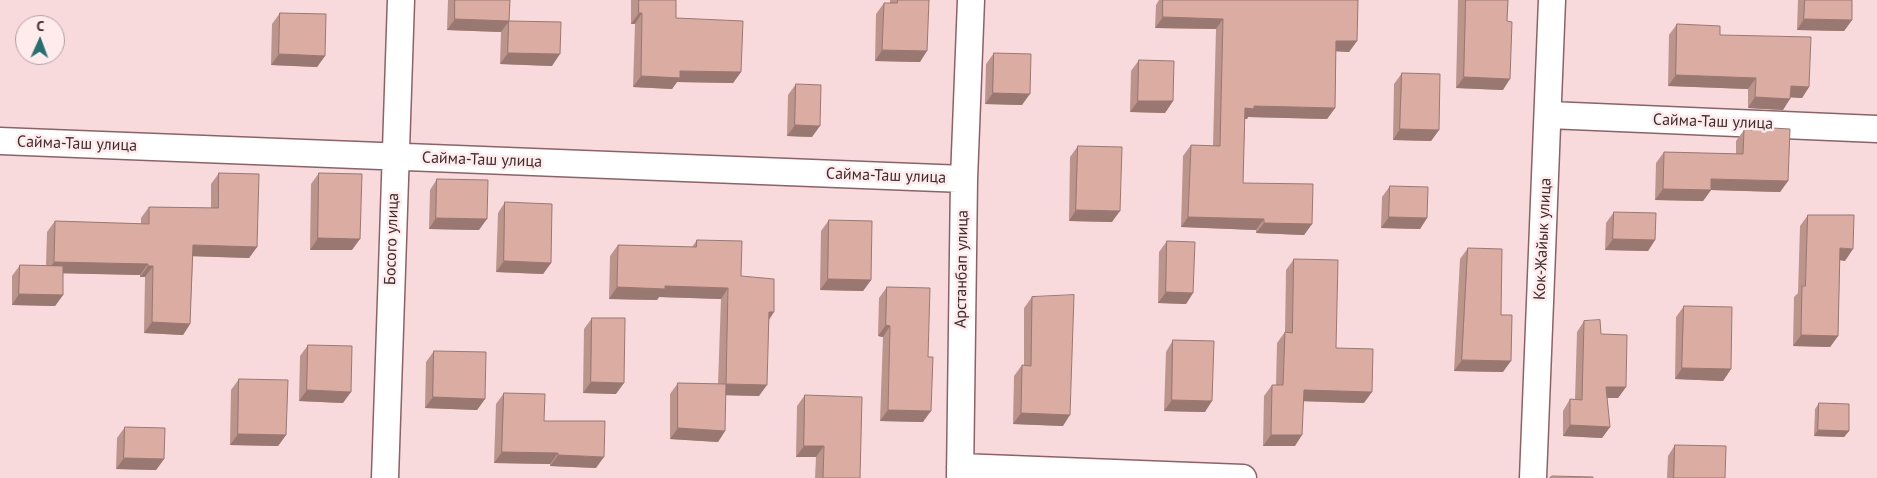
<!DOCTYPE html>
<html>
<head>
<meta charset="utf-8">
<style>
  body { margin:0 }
  #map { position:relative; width:1877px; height:478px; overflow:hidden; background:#f8dadc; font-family:"PT Sans",sans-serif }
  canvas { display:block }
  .north { position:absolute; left:15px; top:15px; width:50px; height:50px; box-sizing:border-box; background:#ffeaec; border:1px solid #b29ea0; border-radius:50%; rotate:2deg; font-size:14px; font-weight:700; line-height:20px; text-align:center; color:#3e2b2d }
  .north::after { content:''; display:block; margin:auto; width:18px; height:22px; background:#25706e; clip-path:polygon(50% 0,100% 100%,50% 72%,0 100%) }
</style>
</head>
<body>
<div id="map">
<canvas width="1877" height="478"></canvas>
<div class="north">С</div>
</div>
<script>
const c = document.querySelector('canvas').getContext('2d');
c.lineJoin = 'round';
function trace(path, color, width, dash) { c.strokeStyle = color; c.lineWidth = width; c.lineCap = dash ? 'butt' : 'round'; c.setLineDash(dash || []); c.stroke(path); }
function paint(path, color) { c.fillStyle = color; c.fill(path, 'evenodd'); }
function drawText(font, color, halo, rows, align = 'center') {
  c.font = font + ' "PT Sans",sans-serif'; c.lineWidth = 5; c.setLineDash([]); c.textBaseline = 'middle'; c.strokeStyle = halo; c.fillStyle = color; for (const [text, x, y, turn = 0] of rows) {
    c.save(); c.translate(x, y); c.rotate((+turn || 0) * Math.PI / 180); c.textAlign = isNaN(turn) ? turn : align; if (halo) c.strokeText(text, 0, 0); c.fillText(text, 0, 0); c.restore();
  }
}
const street = new Path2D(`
  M 1549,115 L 1877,129
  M 0,141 L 964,179
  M 960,467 L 1243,478
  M 385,478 L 401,0
  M 960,478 L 964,179 L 971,0
  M 1533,478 L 1552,0`);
trace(street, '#8d6266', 29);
trace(street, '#fff', 26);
paint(new Path2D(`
  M 448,0 L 510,0 L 509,21 L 552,66 L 500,64 L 501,32 L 447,30 Z
  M 631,0 L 676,0 L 676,18 L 741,72 L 733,83 L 677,82 L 672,89 L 633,87 L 635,24 L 631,24 Z
  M 890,0 L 929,0 L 920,62 L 875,61 L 876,14 L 884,3 L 890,3 Z
  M 1159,0 L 1358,0 L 1357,41 L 1349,52 L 1336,51 L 1335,108 L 1327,119 L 1248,117 L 1247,119 L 1245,119 L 1243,183 L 1312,224 L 1304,235 L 1256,233 L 1256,230 L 1181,227 L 1183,156 L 1191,145 L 1213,146 L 1216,29 L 1155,28 L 1156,5 Z
  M 1458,0 L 1508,0 L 1503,90 L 1456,88 Z
  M 1798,0 L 1852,0 L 1852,20 L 1844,31 L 1797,30 Z
  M 280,13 L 325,56 L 317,67 L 271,65 L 272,24 Z
  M 1677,24 L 1720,35 L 1809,87 L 1802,98 L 1790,97 L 1783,110 L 1748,108 L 1748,89 L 1668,86 L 1669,35 Z
  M 994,53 L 1022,105 L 985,104 L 986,64 Z
  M 1139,60 L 1173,101 L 1165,113 L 1130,112 L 1131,71 Z
  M 1402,73 L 1439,130 L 1431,141 L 1393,140 L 1394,84 Z
  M 796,84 L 812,137 L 787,136 L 788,95 Z
  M 1755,127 L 1788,181 L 1780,192 L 1711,190 L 1703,201 L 1655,200 L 1656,163 L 1664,152 L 1736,154 L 1736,141 L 1744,130 L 1753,130 Z
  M 1078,146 L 1112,222 L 1069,221 L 1070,157 Z
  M 219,173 L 257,247 L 249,258 L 193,256 L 190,324 L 183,335 L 144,333 L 145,277 L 140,277 L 140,275 L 63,273 L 63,295 L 55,306 L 12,305 L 12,276 L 20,265 L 46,265 L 47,232 L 55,221 L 141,224 L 141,218 L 149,207 L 211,208 L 211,184 Z
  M 319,173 L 352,250 L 310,250 L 311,184 Z
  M 437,179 L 479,230 L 429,229 L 430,190 Z
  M 1390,186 L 1427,218 L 1420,229 L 1381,228 L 1382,197 Z
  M 505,202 L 551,263 L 543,274 L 496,272 L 498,213 Z
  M 1614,212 L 1655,240 L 1648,251 L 1605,250 L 1606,223 Z
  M 1808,215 L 1845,261 L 1840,260 L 1838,336 L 1830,347 L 1793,346 L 1794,297 L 1798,293 L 1800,226 Z
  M 829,220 L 871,280 L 863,291 L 820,290 L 821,231 Z
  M 697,240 L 741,276 L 769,320 L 759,396 L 725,395 L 725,431 L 718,442 L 670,439 L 670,394 L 678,383 L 718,384 L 721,299 L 659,297 L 657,300 L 609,299 L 610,256 L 618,245 L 692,247 Z
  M 1167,241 L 1193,293 L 1186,304 L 1158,303 L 1159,252 Z
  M 1468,248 L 1501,315 L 1503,372 L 1454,371 L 1460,259 Z
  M 1294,259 L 1336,348 L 1364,403 L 1303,401 L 1295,446 L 1263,446 L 1264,396 L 1272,385 L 1276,385 L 1277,343 L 1285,332 L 1286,270 Z
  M 887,287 L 928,357 L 923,422 L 880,421 L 883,337 L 878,336 L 879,298 Z
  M 1032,297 L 1063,426 L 1013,424 L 1014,376 L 1022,365 L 1024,365 L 1024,308 Z
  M 1684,306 L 1731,369 L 1723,381 L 1675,379 L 1676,317 Z
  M 592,318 L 616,394 L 583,393 L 584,329 Z
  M 1584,321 L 1626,387 L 1618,398 L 1607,398 L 1610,427 L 1602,438 L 1563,436 L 1563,411 L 1570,399 L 1575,400 L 1577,332 Z
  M 1173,340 L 1205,412 L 1164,411 L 1166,352 Z
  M 308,345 L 343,403 L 299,401 L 300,356 Z
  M 434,351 L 485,399 L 477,410 L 425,408 L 426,362 Z
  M 239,379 L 286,435 L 278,446 L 230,445 L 231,390 Z
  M 504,393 L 544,421 L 596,468 L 550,466 L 550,464 L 494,463 L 496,404 Z
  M 805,395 L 860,478 L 815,478 L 816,457 L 796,457 L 797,406 Z
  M 1819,403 L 1849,431 L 1844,437 L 1814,436 L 1815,409 Z
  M 125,427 L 164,459 L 156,470 L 116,469 L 117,438 Z
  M 1675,445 L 1725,478 L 1667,478 L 1668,456 Z`), '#bb948b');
paint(new Path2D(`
  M 639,13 L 642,13 L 635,24 L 631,24 Z
  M 1163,17 L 1223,19 L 1216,29 L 1155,28 Z
  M 455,19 L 509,21 L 501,32 L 447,30 Z
  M 1804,19 L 1852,20 L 1844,31 L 1797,30 Z
  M 1336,41 L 1357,41 L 1349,52 L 1329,51 Z
  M 882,50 L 927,51 L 920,62 L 875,61 Z
  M 508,53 L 560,54 L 552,66 L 500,64 Z
  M 279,54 L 325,56 L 317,67 L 271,65 Z
  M 680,71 L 741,72 L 733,83 L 677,82 L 672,89 L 633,87 L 641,76 Z
  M 1676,75 L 1756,78 L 1748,89 L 1668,86 Z
  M 1464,77 L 1510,79 L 1503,90 L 1456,88 Z
  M 1791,86 L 1809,87 L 1802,98 L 1783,97 Z
  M 993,93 L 1030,94 L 1022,105 L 985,104 Z
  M 1755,97 L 1790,99 L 1783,110 L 1748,108 Z
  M 1138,101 L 1173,101 L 1165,113 L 1130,112 Z
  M 1254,106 L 1335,108 L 1327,119 L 1248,117 L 1247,119 L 1238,119 L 1245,108 Z
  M 795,125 L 820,126 L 812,137 L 787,136 Z
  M 1400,129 L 1439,130 L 1431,141 L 1393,140 Z
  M 1711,179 L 1788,181 L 1780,192 L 1711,190 L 1703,201 L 1655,200 L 1663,189 Z
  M 1076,210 L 1120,211 L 1112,222 L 1069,221 Z
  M 1188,217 L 1264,219 L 1256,230 L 1181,227 Z
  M 1389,217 L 1427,218 L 1420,229 L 1381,228 Z
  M 436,218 L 487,219 L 479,230 L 429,229 Z
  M 1264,223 L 1312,224 L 1304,235 L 1256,233 Z
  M 318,238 L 360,239 L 352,250 L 310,250 Z
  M 1613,239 L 1655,240 L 1648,251 L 1605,250 Z
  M 193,245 L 257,247 L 249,258 L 185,256 Z
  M 1840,248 L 1853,249 L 1845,261 L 1833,259 Z
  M 504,261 L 551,263 L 543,274 L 496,272 Z
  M 54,262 L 148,264 L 140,275 L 46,273 Z
  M 148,266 L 153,266 L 145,277 L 140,277 Z
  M 828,279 L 871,280 L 863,291 L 820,290 Z
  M 665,286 L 728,288 L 721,299 L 659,297 L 657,300 L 609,299 L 617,287 Z
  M 1166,292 L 1193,293 L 1186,304 L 1158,303 Z
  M 19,294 L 63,295 L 55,306 L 12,305 Z
  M 769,312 L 774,312 L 767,323 Z
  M 152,322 L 190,324 L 183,335 L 144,333 Z
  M 886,325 L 890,326 L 883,337 L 878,336 Z
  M 1801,335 L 1838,336 L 1830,347 L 1793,346 Z
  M 1462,360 L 1511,361 L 1503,372 L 1454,371 Z
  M 1682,368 L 1731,369 L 1723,381 L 1675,379 Z
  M 591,382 L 624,383 L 616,394 L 583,393 Z
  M 726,384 L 767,385 L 759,396 L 718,395 Z
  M 1606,387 L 1626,387 L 1618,398 L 1599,398 Z
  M 307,390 L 351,392 L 343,403 L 299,401 Z
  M 1304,390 L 1372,392 L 1364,403 L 1296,401 Z
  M 433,397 L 485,399 L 477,410 L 425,408 Z
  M 1172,400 L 1212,401 L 1205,412 L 1164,411 Z
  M 888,410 L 931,411 L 923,422 L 880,421 Z
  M 1021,413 L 1070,415 L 1063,426 L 1013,424 Z
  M 1570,425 L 1610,427 L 1602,438 L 1563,436 Z
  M 678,428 L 725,431 L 718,442 L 670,439 Z
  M 1818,430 L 1849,431 L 1844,437 L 1814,436 Z
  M 238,434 L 286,435 L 278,446 L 230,445 Z
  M 1271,435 L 1302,435 L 1295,446 L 1263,446 Z
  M 804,446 L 824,446 L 816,457 L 796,457 Z
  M 502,452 L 558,453 L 550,464 L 494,463 Z
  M 558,455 L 604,457 L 596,468 L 550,466 Z
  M 124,458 L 164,459 L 156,470 L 116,469 Z`), '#997871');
const building = new Path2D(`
  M 455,0 L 510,0 L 509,21 L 455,19 Z
  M 639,0 L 676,0 L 676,18 L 743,21 L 741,72 L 680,71 L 680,78 L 641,76 L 642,13 L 639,13 Z
  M 898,0 L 929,0 L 927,51 L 882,50 L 884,3 L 897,3 Z
  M 1163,0 L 1358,0 L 1357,41 L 1336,41 L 1335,108 L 1254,106 L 1254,109 L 1245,108 L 1243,183 L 1313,184 L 1312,224 L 1264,223 L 1264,219 L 1188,217 L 1191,145 L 1220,146 L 1223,19 L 1163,17 Z
  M 1466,0 L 1508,0 L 1507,21 L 1512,22 L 1510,79 L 1464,77 Z
  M 1805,0 L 1852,0 L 1852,20 L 1804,19 Z
  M 280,13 L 326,14 L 325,56 L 279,54 Z
  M 509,21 L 561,22 L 560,54 L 508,53 Z
  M 1677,24 L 1720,26 L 1720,35 L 1811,37 L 1809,87 L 1791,86 L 1790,99 L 1755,97 L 1756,78 L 1676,75 Z
  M 994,53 L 1031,54 L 1030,94 L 993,93 Z
  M 1139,60 L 1174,61 L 1173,101 L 1138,101 Z
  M 1402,73 L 1440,74 L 1439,130 L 1400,129 Z
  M 796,84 L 821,85 L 820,126 L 795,125 Z
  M 1755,127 L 1790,129 L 1788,181 L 1711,179 L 1711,190 L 1663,189 L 1664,152 L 1743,154 L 1744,130 L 1754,130 Z
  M 1078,146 L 1122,147 L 1120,211 L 1076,210 Z
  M 219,173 L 259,174 L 257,247 L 193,245 L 190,324 L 152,322 L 153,266 L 148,266 L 148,264 L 54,262 L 55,221 L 149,224 L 149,207 L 218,208 Z
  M 319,173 L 362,174 L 360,239 L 318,238 Z
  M 437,179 L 488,180 L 487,219 L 436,218 Z
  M 1390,186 L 1428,187 L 1427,218 L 1389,217 Z
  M 505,202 L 552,204 L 551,263 L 504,261 Z
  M 1614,212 L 1656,213 L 1655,240 L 1613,239 Z
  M 1808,215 L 1854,215 L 1853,249 L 1840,248 L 1838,336 L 1801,335 L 1802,286 L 1805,286 Z
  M 829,220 L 872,221 L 871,280 L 828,279 Z
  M 697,240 L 742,241 L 741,276 L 774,279 L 774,312 L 769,312 L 767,385 L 726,384 L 728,288 L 665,286 L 665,289 L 617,287 L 618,245 L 696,247 Z
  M 1167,241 L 1195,242 L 1193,293 L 1166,292 Z
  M 1468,248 L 1502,249 L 1501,315 L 1512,315 L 1511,361 L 1462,360 Z
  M 1294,259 L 1338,260 L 1336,348 L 1373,349 L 1372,392 L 1304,390 L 1302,435 L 1271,435 L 1272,385 L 1283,385 L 1285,332 L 1292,333 Z
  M 20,265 L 63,266 L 63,295 L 19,294 Z
  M 887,287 L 930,288 L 928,357 L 933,357 L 931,411 L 888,410 L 890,326 L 886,325 Z
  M 1074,295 L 1070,415 L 1021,413 L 1022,365 L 1031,366 L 1032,297 Z
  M 1684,306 L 1732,307 L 1731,369 L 1682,368 Z
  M 592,318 L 625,318 L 624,383 L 591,382 Z
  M 1600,320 L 1601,334 L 1627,335 L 1626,387 L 1606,387 L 1610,427 L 1570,425 L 1570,399 L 1582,400 L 1584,321 Z
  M 1173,340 L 1214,341 L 1212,401 L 1172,400 Z
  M 308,345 L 352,346 L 351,392 L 307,390 Z
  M 434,351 L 486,352 L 485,399 L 433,397 Z
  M 239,379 L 288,380 L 286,435 L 238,434 Z
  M 678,383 L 726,384 L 725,431 L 678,428 Z
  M 504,393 L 545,394 L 544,421 L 605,421 L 604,457 L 558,455 L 558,453 L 502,452 Z
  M 805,395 L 862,397 L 860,478 L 823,478 L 824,446 L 804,446 Z
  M 1819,403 L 1849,404 L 1849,431 L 1818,430 Z
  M 125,427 L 165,428 L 164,459 L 124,458 Z
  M 1675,445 L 1726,446 L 1725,478 L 1674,478 Z
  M 1552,476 L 1593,477 L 1593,478 L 1550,478 Z`);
paint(building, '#daaca2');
trace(building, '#997871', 1);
drawText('16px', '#3e2b2d', '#ffeaec', [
  ["Сайма-Таш улица",1713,122,2],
  ["Сайма-Таш улица",77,144,2],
  ["Сайма-Таш улица",482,160,2],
  ["Сайма-Таш улица",886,176,2],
  ["Босого улица",392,239,-88],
  ["Кок-Жайык улица",1543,239,-87],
  ["Арстанбап улица",962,269,-89]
]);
</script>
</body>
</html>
